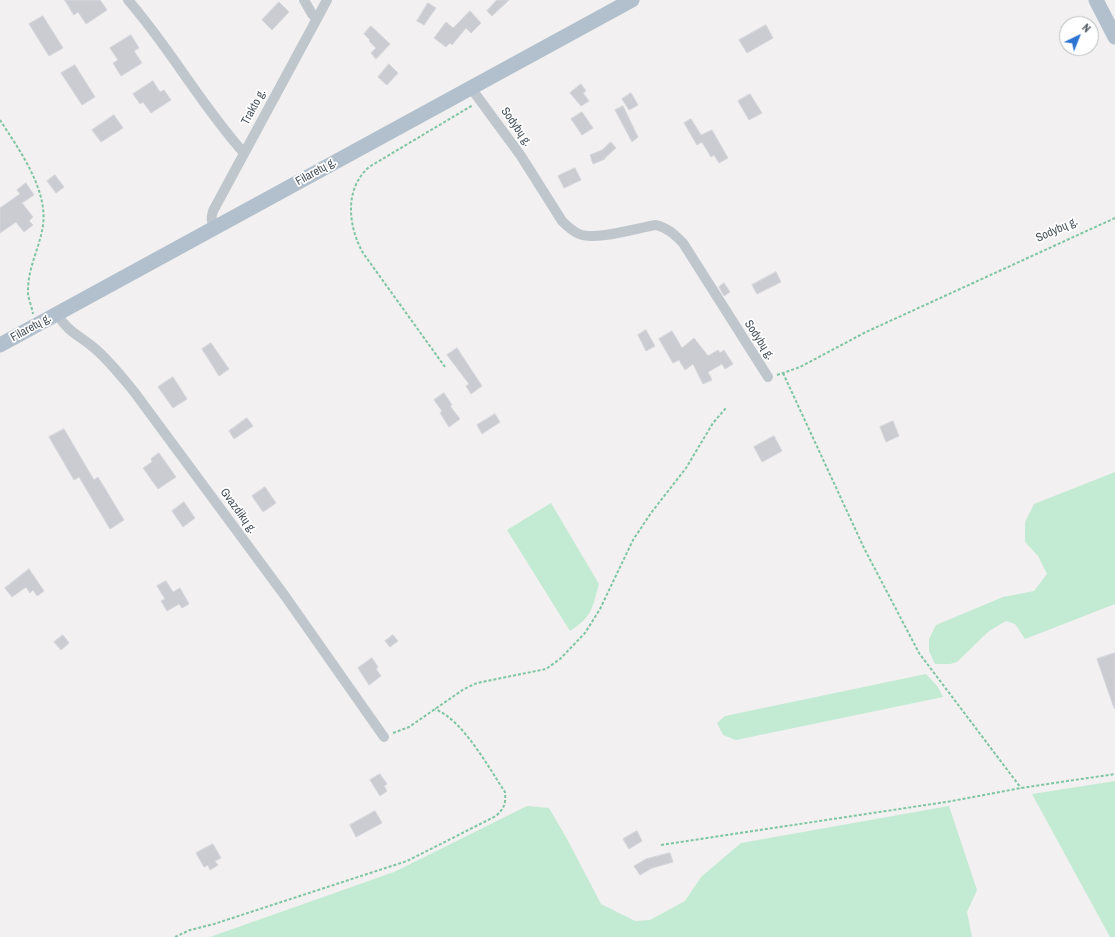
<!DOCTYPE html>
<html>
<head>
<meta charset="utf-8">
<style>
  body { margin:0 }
  #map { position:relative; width:1115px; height:937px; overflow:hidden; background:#f2f0f0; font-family:"Archivo Narrow",sans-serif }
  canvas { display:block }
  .north { position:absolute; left:1059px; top:16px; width:40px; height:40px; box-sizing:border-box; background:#fff; border:1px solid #b6babe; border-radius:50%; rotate:43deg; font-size:11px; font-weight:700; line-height:16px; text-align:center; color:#49535c }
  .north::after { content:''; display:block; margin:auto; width:14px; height:18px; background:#2a73d2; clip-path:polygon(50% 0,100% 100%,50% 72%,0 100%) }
</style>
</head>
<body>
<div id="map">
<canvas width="1115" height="937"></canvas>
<div class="north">N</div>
</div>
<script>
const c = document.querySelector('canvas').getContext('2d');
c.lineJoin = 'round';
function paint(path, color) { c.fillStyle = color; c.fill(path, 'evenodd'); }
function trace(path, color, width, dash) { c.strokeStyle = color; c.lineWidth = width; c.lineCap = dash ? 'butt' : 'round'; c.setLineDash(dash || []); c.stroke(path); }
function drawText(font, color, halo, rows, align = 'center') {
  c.font = font + ' "Archivo Narrow",sans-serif'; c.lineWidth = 3.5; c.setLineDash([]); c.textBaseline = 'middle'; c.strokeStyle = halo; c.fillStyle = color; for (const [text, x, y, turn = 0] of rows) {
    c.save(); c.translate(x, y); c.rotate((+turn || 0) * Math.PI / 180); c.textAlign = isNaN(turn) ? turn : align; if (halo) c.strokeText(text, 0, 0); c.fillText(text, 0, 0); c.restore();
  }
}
paint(new Path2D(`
  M 1115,472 L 1115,604 L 1025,639 L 1015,624 L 1006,621 L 989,631 L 957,662 L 950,664 L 935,664 L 929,651 L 929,639 L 936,625 L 1003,597 L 1034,591 L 1047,574 L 1038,556 L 1025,542 L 1025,522 L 1034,504 Z
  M 551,503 L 599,584 C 592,608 593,616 570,631 L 507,530 Z
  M 926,674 L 938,687 L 943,697 L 736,740 L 723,735 L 717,723 L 725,716 Z
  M 1115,781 L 1115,937 L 1110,937 L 1032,794 Z
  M 527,806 L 549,808 L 566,837 L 601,904 L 635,921 L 650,920 L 685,901 L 701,877 L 741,843 L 949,806 L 977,890 L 967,912 L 972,937 L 210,937 L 394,872 Z`), '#c3ebd3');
const building = new Path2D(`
  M 65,0 L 100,0 L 107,10 L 86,24 L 78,12 L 74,15 Z
  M 497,0 L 509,0 L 492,16 L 487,11 Z
  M 279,2 L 289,12 L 272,30 L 262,20 Z
  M 428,3 L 436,8 L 424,25 L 417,21 Z
  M 470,11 L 481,23 L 471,33 L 466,28 L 452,45 L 450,43 L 446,47 L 434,38 L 446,22 L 453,28 Z
  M 43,16 L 63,48 L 49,56 L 29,24 Z
  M 766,25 L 773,38 L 747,53 L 739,40 Z
  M 371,26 L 390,44 L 376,59 L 371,53 L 376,48 L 369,41 L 370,40 L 364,34 Z
  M 131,35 L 139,48 L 134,51 L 142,63 L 121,76 L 113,63 L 118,60 L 110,48 Z
  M 389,64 L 398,73 L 387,85 L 378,77 Z
  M 75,65 L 95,97 L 82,105 L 61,73 Z
  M 153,81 L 160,92 L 164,90 L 171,100 L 151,113 L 143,102 L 140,104 L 133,94 Z
  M 581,84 L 586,91 L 583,93 L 589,101 L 581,106 L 570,93 Z
  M 631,93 L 638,105 L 629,110 L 622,99 Z
  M 750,94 L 762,113 L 749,120 L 738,101 Z
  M 623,106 L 638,137 L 632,142 L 615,110 Z
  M 582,112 L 593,128 L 582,135 L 571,119 Z
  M 114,115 L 123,128 L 101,142 L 92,130 Z
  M 691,119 L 701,135 L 712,130 L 728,158 L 719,163 L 714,155 L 711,157 L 702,142 L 697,145 L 684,123 Z
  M 611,142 L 616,148 L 605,158 L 605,159 L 593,164 L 590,155 L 602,150 Z
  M 575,168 L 581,180 L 564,188 L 558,176 Z
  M 55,175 L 64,187 L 56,193 L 47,181 Z
  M 26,183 L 34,195 L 22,203 L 33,217 L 29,221 L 33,225 L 24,232 L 16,222 L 0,233 L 0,208 L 20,194 L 17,190 Z
  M 776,272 L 781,282 L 757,294 L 752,285 Z
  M 724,283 L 730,292 L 724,296 L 719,287 Z
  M 646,330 L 655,346 L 646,351 L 638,335 Z
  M 672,331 L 682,348 L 694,338 L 708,356 L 718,350 L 720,353 L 724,350 L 733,364 L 725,369 L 722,364 L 708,372 L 712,380 L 703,384 L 693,364 L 685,370 L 679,360 L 673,363 L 659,339 Z
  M 211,343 L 229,369 L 219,376 L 202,349 Z
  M 457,348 L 482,386 L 471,394 L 466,386 L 469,384 L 447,355 Z
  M 173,377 L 187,399 L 173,408 L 158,387 Z
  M 444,393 L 452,405 L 450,406 L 460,419 L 449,427 L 440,413 L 442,411 L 434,400 Z
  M 495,414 L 500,422 L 482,434 L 477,425 Z
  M 247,418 L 253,426 L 234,439 L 229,431 Z
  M 893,421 L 899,436 L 886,442 L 880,427 Z
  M 64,429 L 94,480 L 98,477 L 124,520 L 110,529 L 79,477 L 74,480 L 49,437 Z
  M 774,436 L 782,451 L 762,462 L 754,447 Z
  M 159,453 L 176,477 L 158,489 L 143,468 L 152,462 L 151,459 Z
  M 265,487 L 276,503 L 263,512 L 252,496 Z
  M 184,502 L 195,518 L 183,527 L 172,511 Z
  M 29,569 L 44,591 L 37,596 L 33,590 L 30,593 L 26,587 L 12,597 L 5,588 Z
  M 166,581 L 173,592 L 180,588 L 189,604 L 182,608 L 179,604 L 167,611 L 161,601 L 165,599 L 157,586 Z
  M 63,635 L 69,643 L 61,650 L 54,642 Z
  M 393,635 L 398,641 L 390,647 L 385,641 Z
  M 1115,653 L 1115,708 L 1114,708 L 1097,659 Z
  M 372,658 L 378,667 L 376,669 L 381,676 L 369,685 L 358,668 Z
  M 380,774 L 387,784 L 384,786 L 387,791 L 380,796 L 370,780 Z
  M 375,811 L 382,823 L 356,837 L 350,825 Z
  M 637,831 L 642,841 L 629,849 L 623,839 Z
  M 213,844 L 221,858 L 215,861 L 218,865 L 210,870 L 208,865 L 204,867 L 196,853 Z
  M 670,853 L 673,862 L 652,868 L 640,875 L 634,866 L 646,859 Z`);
paint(building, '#caccd2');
trace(building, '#d4d6db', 1);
trace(new Path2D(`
  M 0,120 C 18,148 48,189 43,225 C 40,248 27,268 28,294 C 29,300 32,308 33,314
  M 445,367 L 363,253 C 348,226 344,189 369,167 L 473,105
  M 783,373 L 864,548 L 919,653 L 1021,788
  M 777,375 L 800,367 L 866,332 L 1115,218
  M 393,733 L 409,727 L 464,689 L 477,683 L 546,669 L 560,659 L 585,633 L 600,609 L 633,540 L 651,513 L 686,468 L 713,423 L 726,408
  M 661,845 L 952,801 L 1021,788 L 1115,774
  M 175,937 L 190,930 L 214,924 L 407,861 L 496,816 C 504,808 506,805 505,792 C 488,767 464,721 435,709`), '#7ec6a3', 2, [3, 2]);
trace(new Path2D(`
  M 128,0 C 170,48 201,105 244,153
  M 304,0 L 312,14 L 316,18
  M 471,88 L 521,156 L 562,221 C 567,226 572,231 579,234 C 595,241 637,228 656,225 C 668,228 674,234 683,243 L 768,377
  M 215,228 C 211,221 211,218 213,211 L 327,0
  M 57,314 C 68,332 77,334 93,347 C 109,360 122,377 135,393 L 285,596 L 384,737`), '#bfc7cd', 10);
trace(new Path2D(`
  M 1096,0 L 1115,37
  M 0,345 L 632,0`), '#b2bfcc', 15);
drawText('12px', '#49535c', '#fff', [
  ["Trakto g.",254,107,-62],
  ["Sodybų g.",516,127,55],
  ["Filaretų g.",316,172,-29],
  ["Sodybų g.",1057,230,-24],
  ["Filaretų g.",31,328,-29],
  ["Sodybų g.",759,340,57],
  ["Gvazdikų g.",238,511,54]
]);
</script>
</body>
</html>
